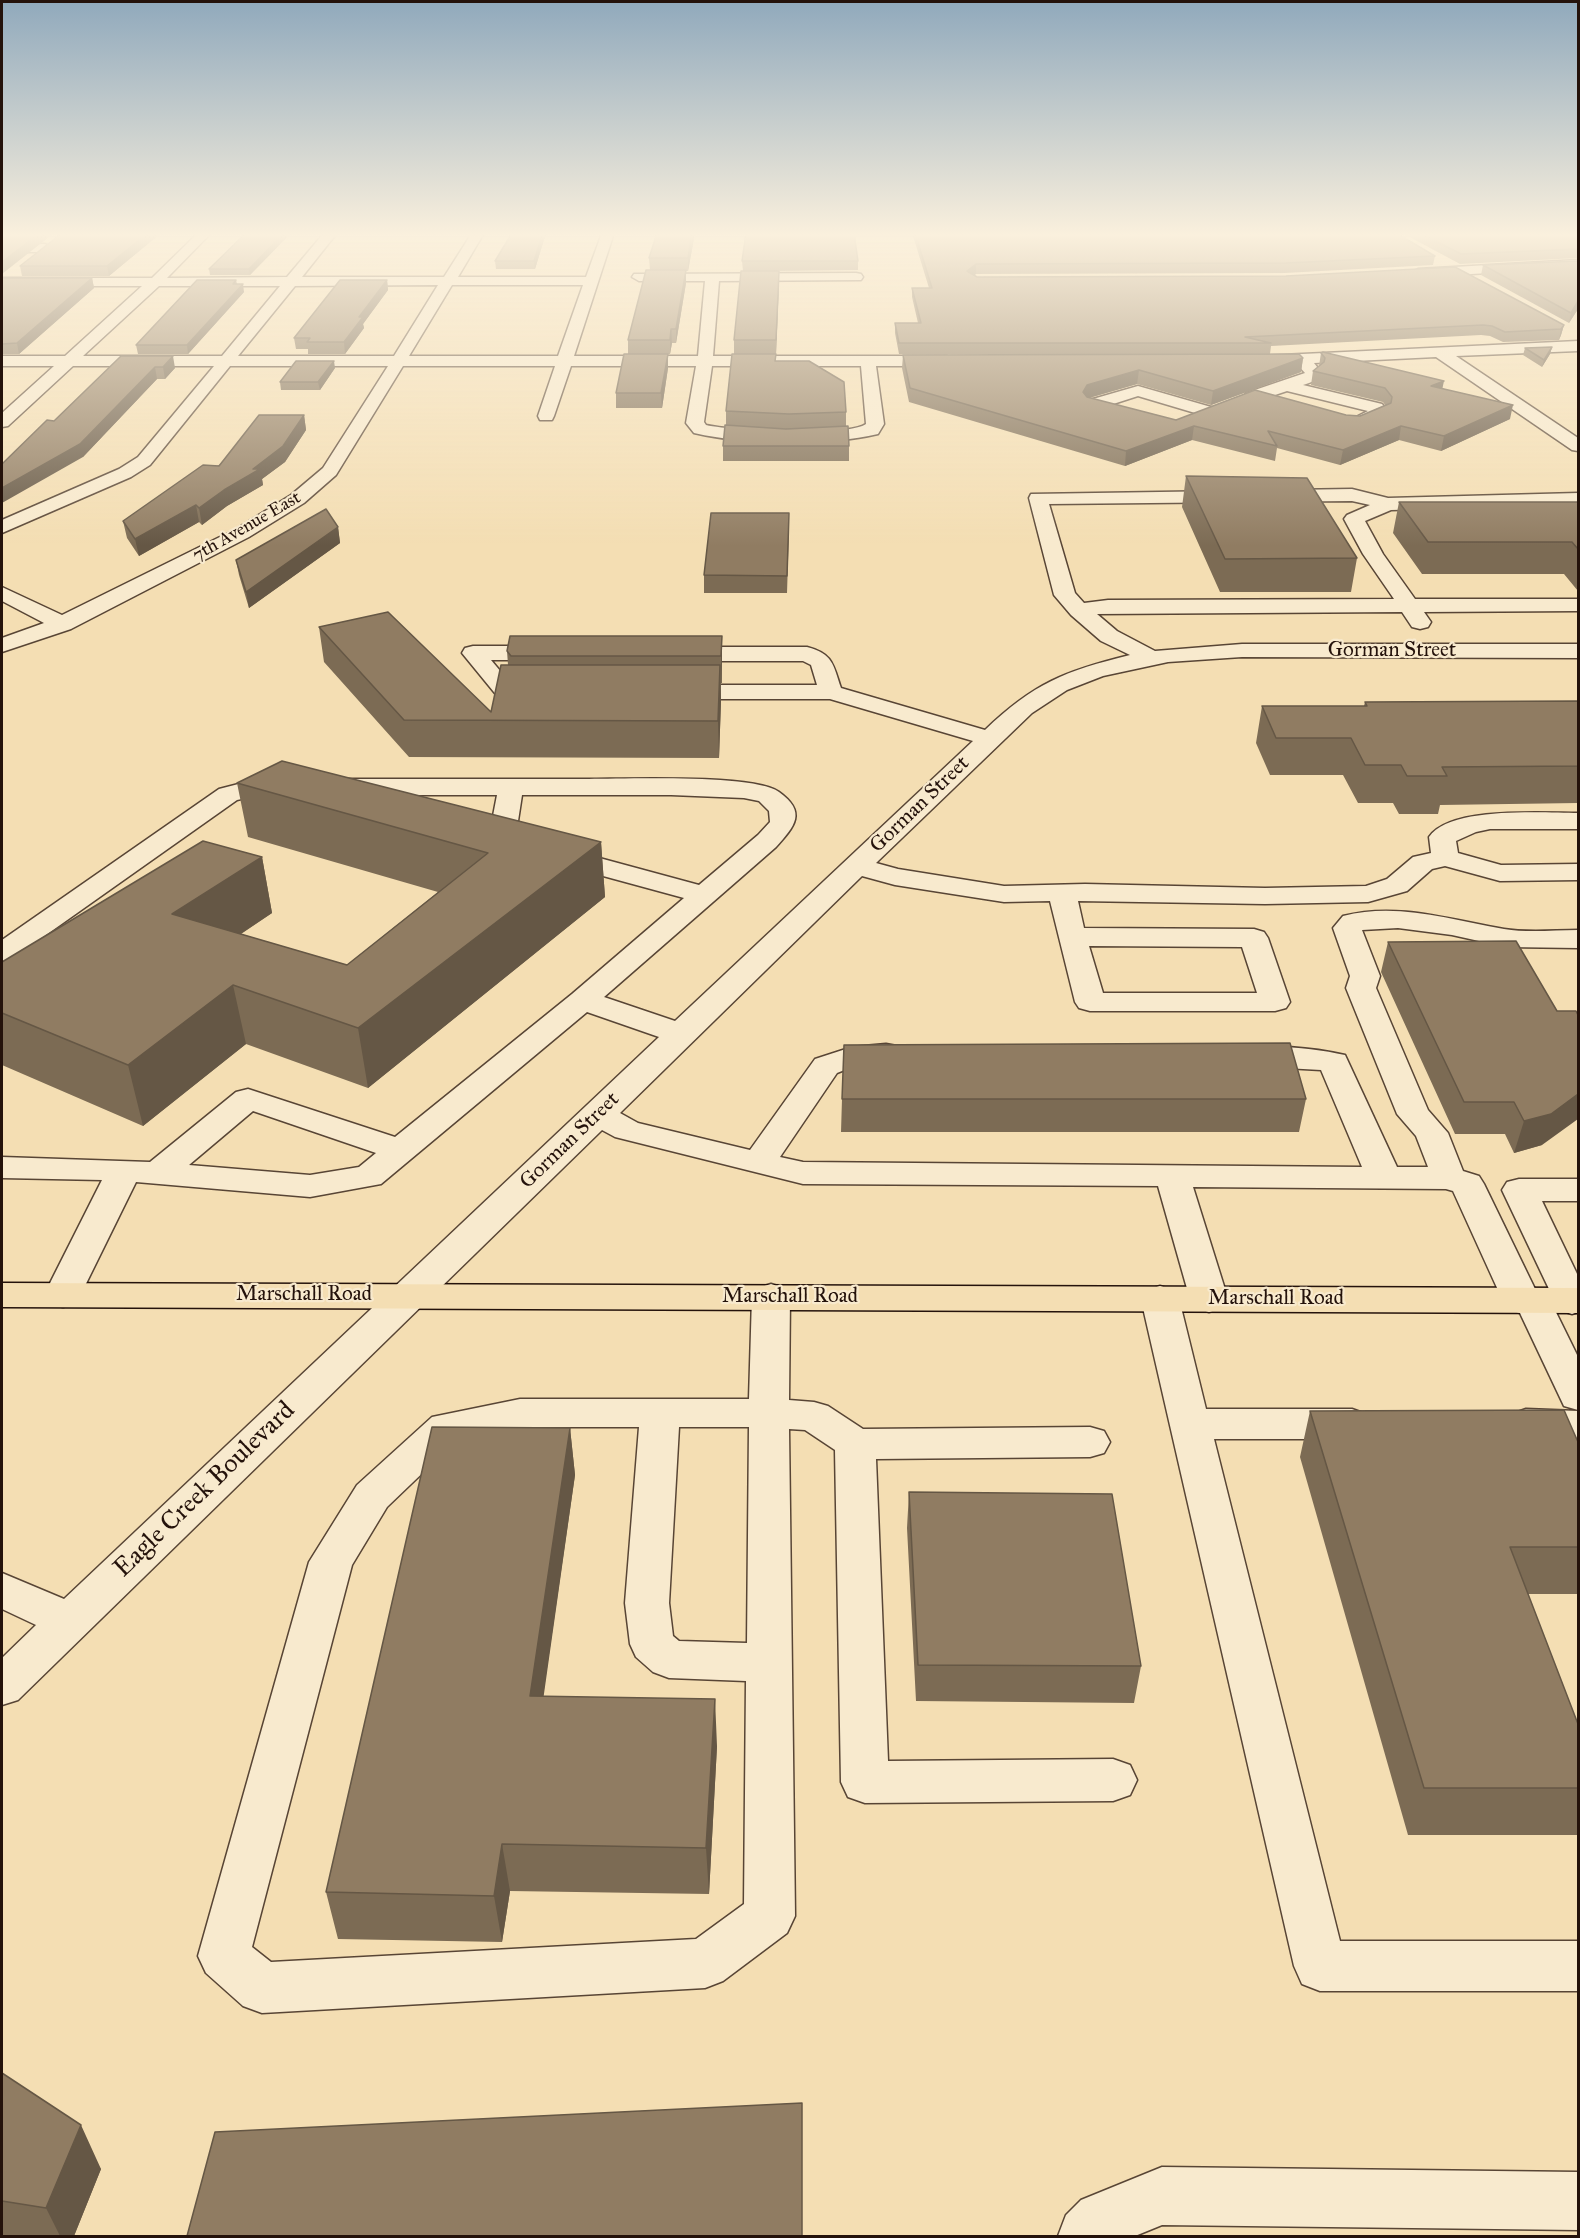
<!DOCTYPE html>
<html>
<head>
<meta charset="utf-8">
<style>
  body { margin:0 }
  #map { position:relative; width:1580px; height:2238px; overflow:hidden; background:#f4deb3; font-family:"IM FELL Great Primer",serif }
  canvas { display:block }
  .frame { position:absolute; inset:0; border:3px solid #24120b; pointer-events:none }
</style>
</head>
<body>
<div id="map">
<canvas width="1580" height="2238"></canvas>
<div class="frame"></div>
</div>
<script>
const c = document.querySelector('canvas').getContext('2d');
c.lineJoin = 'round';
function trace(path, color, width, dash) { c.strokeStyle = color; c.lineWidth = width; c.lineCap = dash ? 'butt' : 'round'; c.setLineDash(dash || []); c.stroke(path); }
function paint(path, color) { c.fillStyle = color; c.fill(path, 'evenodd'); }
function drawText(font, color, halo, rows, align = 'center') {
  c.font = font + ' "IM FELL Great Primer",serif'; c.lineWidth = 4.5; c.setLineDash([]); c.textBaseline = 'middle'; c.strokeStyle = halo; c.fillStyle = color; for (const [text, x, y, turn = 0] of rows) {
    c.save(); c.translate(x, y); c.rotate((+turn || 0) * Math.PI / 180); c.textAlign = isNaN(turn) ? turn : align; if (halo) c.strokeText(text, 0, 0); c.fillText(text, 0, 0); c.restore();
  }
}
const minor = new Path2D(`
  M 198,233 L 211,233 L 167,278 L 287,277 L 324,233 L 337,233 L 302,277 L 444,277 L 472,233 L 484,233 L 458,277 L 586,277 L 602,233 L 614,233 L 574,356 L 698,356 L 705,281 L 639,281 L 632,277 L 634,274 L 856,273 L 861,274 L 863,277 L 861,280 L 719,281 L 713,356 L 947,356 L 955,361 L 947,366 L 876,366 L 884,424 L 878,434 C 827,446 745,445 694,433 L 686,423 L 696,366 L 571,366 L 554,416 L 552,420 L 540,420 L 538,416 L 555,366 L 403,366 L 336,475 L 304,503 L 249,537 L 71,629 L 2,652 L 2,638 L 44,623 L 2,601 L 2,587 L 62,615 L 236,529 L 291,495 L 323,468 L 388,366 L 230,366 L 150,465 L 131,477 L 2,533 L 2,520 L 119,469 L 138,457 L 214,366 L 73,366 L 8,426 L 2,427 L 2,413 L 54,366 L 2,366 L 2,356 L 65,356 L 142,286 L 2,286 L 2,278 L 152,278 ZM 438,285 L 394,356 L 238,356 L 295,286 ZM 452,285 L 583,285 L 558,356 L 409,356 ZM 159,286 L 280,286 L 222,356 L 83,356 ZM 712,366 L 861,366 L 866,424 C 848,437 731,431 706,425 L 704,422 Z
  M 2,244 L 45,244 L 52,248 L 45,252 L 2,252 Z
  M 1578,260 L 1578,268 L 1418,277 L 1411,273 L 1418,269 Z
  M 1578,341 L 1578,351 L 1456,356 L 1578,438 L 1578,451 L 1572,450 L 1436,357 L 1314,363 L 1321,372 C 1317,381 1312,382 1303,385 L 1382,404 L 1388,412 L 1386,416 L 1357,428 L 1336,426 L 1333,422 L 1336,418 L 1354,418 L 1368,411 L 1287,391 L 1269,397 L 1289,402 L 1291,406 L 1289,410 L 1283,411 L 1246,401 L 1244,397 L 1246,393 L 1305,373 L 1297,364 L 1254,364 L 1252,361 L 1260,356 Z
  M 1138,386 L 1218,409 L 1220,413 L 1218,417 L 1212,418 L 1138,396 L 1110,405 L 1131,410 L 1133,414 L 1131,418 L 1125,419 L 1086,409 L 1084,405 L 1086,401 Z
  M 1352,489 L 1388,498 L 1578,493 L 1578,505 L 1391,510 L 1365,521 L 1383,554 L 1415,599 L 1578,599 L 1578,611 L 1424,612 L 1431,622 L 1428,627 L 1420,629 L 1412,627 L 1402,612 L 1097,614 L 1117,631 L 1155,651 L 1242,644 L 1578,644 L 1578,658 L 1242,657 L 1168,662 L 1103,676 L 1067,690 L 1032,713 L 876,863 L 898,869 L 1004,886 L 1085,884 L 1265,888 L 1366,886 L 1387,879 L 1413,857 L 1431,853 L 1429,837 C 1450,806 1543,813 1578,813 L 1578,829 L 1490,829 L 1476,832 L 1456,841 L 1458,853 L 1501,865 L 1578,864 L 1578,880 L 1500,881 L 1445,866 L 1432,869 L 1407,891 L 1368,902 L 1265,904 L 1078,901 L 1084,928 L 1254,929 L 1264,932 L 1268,938 L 1290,1002 L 1286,1008 L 1275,1011 L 1090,1011 L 1079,1008 L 1075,1002 L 1050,901 L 1004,902 L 895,885 L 862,876 L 620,1113 L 638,1123 L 750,1150 L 815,1059 L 852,1047 L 886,1044 L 897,1046 L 902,1053 L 897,1060 L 857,1065 L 837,1073 L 780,1157 L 803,1162 L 1362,1167 L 1321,1070 L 1249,1066 L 1238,1064 L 1233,1057 L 1238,1050 C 1269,1043 1314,1048 1345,1055 L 1397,1167 L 1428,1167 L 1416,1136 L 1397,1114 L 1346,988 L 1350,976 L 1333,928 L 1343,916 C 1398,902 1450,920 1504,929 C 1528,933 1554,930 1578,930 L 1578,948 L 1506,947 L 1452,935 L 1398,928 L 1362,930 L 1380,976 L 1376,988 L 1428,1110 L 1448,1133 L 1463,1171 L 1479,1176 L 1484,1184 L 1535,1289 L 1546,1292 L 1578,1357 L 1578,1410 L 1564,1406 L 1520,1313 L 1509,1310 L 1503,1301 L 1453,1191 L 1446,1189 L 1193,1187 L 1228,1299 L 1222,1308 L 1209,1312 L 1196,1308 L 1190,1299 L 1158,1186 L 803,1184 L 615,1137 L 602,1130 L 18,1700 L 2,1705 L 2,1658 L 36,1625 L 2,1609 L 2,1573 L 64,1599 L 659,1037 L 587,1012 L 381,1184 L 310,1197 L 136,1182 L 76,1304 L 63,1307 L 50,1304 L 44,1295 L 102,1180 L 2,1178 L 2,1157 L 150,1162 L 236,1092 L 248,1089 L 395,1137 L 572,994 L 684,898 L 526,855 L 501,839 L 497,833 L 492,821 L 497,795 L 342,795 L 333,792 L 329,787 L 333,782 L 342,779 C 424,779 506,779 589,779 C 625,779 754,774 779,792 C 807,812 795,826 776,847 L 604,997 L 675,1021 L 973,741 L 830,699 L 675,699 L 667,697 L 663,692 L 667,687 L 675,685 L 817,685 L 811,665 L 803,661 L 679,661 L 671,659 L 668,654 L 671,649 L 679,647 L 807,647 C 833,654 833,664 841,688 L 985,730 C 1034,683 1065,671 1130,655 L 1101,641 L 1071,615 L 1054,595 L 1029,498 L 1031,494 ZM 1352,501 L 1370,505 L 1347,515 L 1344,519 L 1363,554 L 1394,599 L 1108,600 L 1084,603 L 1075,593 L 1049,504 ZM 522,795 L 671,795 L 744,798 L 759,801 L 769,811 L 770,822 L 758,835 L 699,885 L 544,843 L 521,829 L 518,821 ZM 1089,946 L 1242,947 L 1257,993 L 1103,993 ZM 253,1111 L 376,1153 L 359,1167 L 310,1175 L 189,1165 Z
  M 473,646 L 552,646 L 560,648 L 563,653 L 560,658 L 552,660 L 491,660 L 512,685 L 545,687 L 549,692 L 545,697 C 531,701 512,701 498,697 L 462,653 L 465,648 Z
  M 254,780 L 294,783 L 298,788 L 294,793 C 275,798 256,795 237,800 L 12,959 L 2,962 L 2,940 L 219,789 Z
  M 1519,1179 L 1578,1179 L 1578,1201 L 1542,1201 L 1578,1276 L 1578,1312 L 1572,1314 L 1559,1310 L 1502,1190 L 1507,1182 Z
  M 771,1284 L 784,1288 L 790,1297 L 789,1400 L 814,1402 L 828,1406 L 863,1429 L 1090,1427 L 1104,1431 L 1110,1442 L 1104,1453 L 1090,1457 L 876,1459 L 888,1761 L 1113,1759 L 1130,1765 L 1137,1780 L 1130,1795 L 1113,1801 L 865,1803 L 848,1797 L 841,1782 L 835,1450 L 805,1430 L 789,1429 L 795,1916 L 787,1933 L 723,1981 L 705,1988 L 262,2013 L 243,2006 L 206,1973 L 198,1956 L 309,1562 L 357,1485 L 432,1417 L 520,1399 L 749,1399 L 752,1297 L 758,1288 ZM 520,1427 L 639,1427 L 625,1603 L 630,1644 L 636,1657 L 653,1672 L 669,1678 L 746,1681 L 744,1904 L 696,1939 L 271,1962 L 252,1947 L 352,1565 L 387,1507 L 458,1439 ZM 679,1427 L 749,1427 L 747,1643 L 679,1641 L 673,1636 L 669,1603 Z
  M 1160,1286 L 1173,1290 L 1179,1299 L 1206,1409 L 1352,1409 L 1366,1414 L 1372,1424 L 1366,1434 L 1352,1439 L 1214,1439 L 1340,1941 L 1578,1941 L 1578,1991 L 1320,1991 L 1302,1984 L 1294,1966 L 1141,1299 L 1147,1290 Z
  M 1526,1409 L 1578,1411 L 1578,1439 L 1526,1439 L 1512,1434 L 1506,1424 L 1512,1414 Z
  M 1162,2167 L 1578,2172 L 1578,2230 L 1162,2225 L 1135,2236 L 1058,2236 L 1066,2215 L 1081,2200 Z`);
const major = new Path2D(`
  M 2,1283 L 1578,1288 L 1578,1313 L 2,1307 Z`);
trace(minor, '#584535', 3);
trace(major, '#24120b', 3);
paint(minor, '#f8eace');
paint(major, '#f4deb3');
paint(new Path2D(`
  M 62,233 L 161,233 L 109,276 L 22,276 L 20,266 Z
  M 246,233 L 291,233 L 250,275 L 210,275 L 209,269 Z
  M 546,233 L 535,269 L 496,269 L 495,261 Z
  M 695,233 L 688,271 L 686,271 L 686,283 L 676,343 L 672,343 L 670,354 L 628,354 L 628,340 L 650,270 L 649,258 Z
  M 746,233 L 1396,233 L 1435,256 L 1433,265 L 1285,273 L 976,274 L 974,275 L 977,277 L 1564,325 L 1561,335 L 1559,340 L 1503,342 L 1490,336 L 1481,335 L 1271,346 L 1270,354 L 899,354 L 895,333 L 895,323 L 918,323 L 912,297 L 912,288 L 929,288 L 913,236 L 854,236 L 858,261 L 858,270 L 771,271 L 779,283 L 776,354 L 734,354 L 734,340 L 743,271 L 742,261 Z
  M 1402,233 L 1578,233 L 1578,258 L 1460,264 Z
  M 1578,261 L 1578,309 L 1569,323 L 1481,275 L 1483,265 Z
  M 2,278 L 92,278 L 94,288 L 19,354 L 2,354 Z
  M 236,280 L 237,284 L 244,292 L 188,354 L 138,354 L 136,345 Z
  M 387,280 L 388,290 L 363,324 L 364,328 L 345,354 L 308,354 L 308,349 L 296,349 L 294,338 Z
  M 1552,347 L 1550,354 L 1542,367 L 1523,355 L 1525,348 Z
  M 1321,353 L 1442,388 L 1510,419 L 1441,451 L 1399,440 L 1340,465 L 1277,448 L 1275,461 L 1192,440 L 1125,466 L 909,402 L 902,368 L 903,355 L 1303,358 L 1301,372 L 1211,405 L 1137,384 L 1089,398 L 1176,420 L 1346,415 L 1360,416 L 1385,405 L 1383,402 L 1311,385 L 1313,371 L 1319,366 Z
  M 668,354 L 668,368 L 662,408 L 616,408 L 616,393 Z
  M 121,356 L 175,368 L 165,379 L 157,379 L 83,457 L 54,421 Z
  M 776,361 L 846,412 L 846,426 L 849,446 L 849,461 L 723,461 L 723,446 L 726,426 L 726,411 Z
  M 335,368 L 320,390 L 281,390 L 280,382 Z
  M 304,415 L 306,430 L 285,462 L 262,479 L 263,485 L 227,506 L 202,525 L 199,522 L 139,556 L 127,538 L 123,521 Z
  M 1186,476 L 1357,558 L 1351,592 L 1220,592 L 1182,507 Z
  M 1399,502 L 1578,502 L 1578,591 L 1564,574 L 1422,574 L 1393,533 Z
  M 338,527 L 340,543 L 249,608 L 239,575 L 236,560 Z
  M 789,529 L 787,593 L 704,593 L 704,575 Z
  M 319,627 L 491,712 L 508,665 L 507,651 L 722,636 L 722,683 L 721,683 L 721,701 L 719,758 L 409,757 L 324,662 Z
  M 1578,701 L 1578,803 L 1440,805 L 1438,814 L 1399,814 L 1393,803 L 1358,803 L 1343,775 L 1270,775 L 1256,743 L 1262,706 L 1364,706 L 1365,702 Z
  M 237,783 L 601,842 L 605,897 L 368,1088 L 246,1044 L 143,1126 L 2,1065 L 2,962 L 262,857 L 272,913 L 241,934 L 347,965 L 438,892 L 248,837 Z
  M 1516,941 L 1542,1145 L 1514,1153 L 1505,1134 L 1455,1134 L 1381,972 L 1388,942 Z
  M 842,1099 L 1306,1099 L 1299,1132 L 841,1132 Z
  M 1310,1411 L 1578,1442 L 1578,1594 L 1528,1594 L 1578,1724 L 1578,1835 L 1408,1835 L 1300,1457 Z
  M 570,1428 L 575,1475 L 543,1696 L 717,1746 L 709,1894 L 510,1891 L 502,1942 L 338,1939 L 326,1892 Z
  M 909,1492 L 1141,1666 L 1134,1703 L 916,1701 L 907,1528 Z
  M 2,2073 L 101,2169 L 74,2236 L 2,2236 Z`), '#7c6b54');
paint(new Path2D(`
  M 40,233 L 54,233 L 2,274 L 2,262 Z
  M 148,233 L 161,233 L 109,276 L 107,266 Z
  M 284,233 L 291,233 L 250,275 L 249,269 Z
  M 543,233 L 546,233 L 535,269 L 534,261 Z
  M 692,233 L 695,233 L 688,271 L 688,258 Z
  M 976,264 L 976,274 L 967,281 L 967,271 Z
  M 686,270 L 686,283 L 676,343 L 676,329 Z
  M 779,271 L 779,283 L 776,354 L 776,340 Z
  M 92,278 L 94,288 L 19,354 L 17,343 Z
  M 387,280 L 388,290 L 363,324 L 364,328 L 345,354 L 344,342 L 359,317 Z
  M 243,284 L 244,292 L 188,354 L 187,345 Z
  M 1578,301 L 1578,309 L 1569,323 L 1571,313 Z
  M 1564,325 L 1561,335 L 1559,340 L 1561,329 Z
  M 671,329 L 672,343 L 670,354 L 670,340 Z
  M 1552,347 L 1550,354 L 1542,367 L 1544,360 Z
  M 668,354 L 668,368 L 662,408 L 661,393 Z
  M 173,356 L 175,368 L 165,379 L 163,367 Z
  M 1303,358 L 1301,372 L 1211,405 L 1213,391 Z
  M 334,361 L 335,368 L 320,390 L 318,382 Z
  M 155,367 L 157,379 L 83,457 L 2,503 L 2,488 Z
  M 1139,370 L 1137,384 L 1085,399 L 1083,392 L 1087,385 Z
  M 1444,381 L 1441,395 L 1431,386 Z
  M 1513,405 L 1510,419 L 1441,451 L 1444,436 Z
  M 304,415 L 306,430 L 285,462 L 262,479 L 263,485 L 227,506 L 202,525 L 199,508 L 253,469 Z
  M 1194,426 L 1192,440 L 1125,466 L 1126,451 Z
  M 1401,426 L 1399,440 L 1340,465 L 1343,450 Z
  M 196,505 L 199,522 L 139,556 L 135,539 Z
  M 338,527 L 340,543 L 249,608 L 246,592 Z
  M 722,636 L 722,683 L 721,656 Z
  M 720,665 L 721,701 L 719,758 L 718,721 Z
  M 601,842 L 605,897 L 368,1088 L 358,1028 Z
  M 262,857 L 272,913 L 185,971 L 172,914 Z
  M 233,985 L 246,1044 L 143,1126 L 128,1065 Z
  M 1578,1094 L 1578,1119 L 1542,1145 L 1514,1153 L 1524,1121 Z
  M 570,1428 L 575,1475 L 537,1743 L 530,1696 Z
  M 715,1699 L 717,1746 L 709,1894 L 706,1848 Z
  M 502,1844 L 510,1891 L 502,1942 L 494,1896 Z
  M 81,2125 L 101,2169 L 74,2236 L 60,2236 L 46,2208 Z`), '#655745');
const building = new Path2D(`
  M 2,233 L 40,233 L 2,262 Z
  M 62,233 L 148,233 L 107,266 L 20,266 Z
  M 246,233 L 284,233 L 249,269 L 209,269 Z
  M 512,233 L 543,233 L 534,261 L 495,261 Z
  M 657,233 L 692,233 L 688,258 L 649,258 Z
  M 746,233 L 854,233 L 858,261 L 742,261 Z
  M 915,233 L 1396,233 L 1435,256 L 1286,263 L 976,264 L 967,271 L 977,277 L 1286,276 L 1455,267 L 1564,325 L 1561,329 L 1505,332 L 1492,326 L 1483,325 L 1245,337 L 1271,343 L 899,343 L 895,323 L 921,323 L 912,288 L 932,288 Z
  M 1420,233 L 1578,233 L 1578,249 L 1461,254 Z
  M 1578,261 L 1578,301 L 1571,313 L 1483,265 Z
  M 646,270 L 686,270 L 676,329 L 671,329 L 670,340 L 628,340 Z
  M 741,271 L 779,271 L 776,340 L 734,340 Z
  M 2,278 L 92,278 L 17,343 L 2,344 Z
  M 197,280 L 236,280 L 233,284 L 243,284 L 187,345 L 136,345 Z
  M 340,280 L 387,280 L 359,317 L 363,317 L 344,342 L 307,342 L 310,338 L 294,338 Z
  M 1552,347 L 1544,360 L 1525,348 Z
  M 1323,352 L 1444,381 L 1431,386 L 1513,405 L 1444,436 L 1401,426 L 1343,450 L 1268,431 L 1277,446 L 1194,426 L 1126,451 L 910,388 L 903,355 L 1299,354 L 1303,358 L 1213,391 L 1139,370 L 1087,385 L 1083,392 L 1087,397 L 1176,420 L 1255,390 L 1346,415 L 1360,416 L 1391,403 L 1392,397 L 1385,388 L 1313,371 L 1324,362 L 1325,358 L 1321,353 Z
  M 624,354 L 668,354 L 661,393 L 616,393 Z
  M 732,354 L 776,354 L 775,361 L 809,361 L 844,382 L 846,412 L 789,414 L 726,411 Z
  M 121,356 L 173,356 L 163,367 L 155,367 L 80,444 L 2,488 L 2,464 L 47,420 L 54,421 Z
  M 296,361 L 334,361 L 318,382 L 280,382 Z
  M 259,415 L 304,415 L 283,446 L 253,469 L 260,469 L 224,490 L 199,508 L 196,505 L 135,539 L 123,521 L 203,465 L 219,466 Z
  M 725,425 L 786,429 L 848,426 L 849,446 L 723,446 Z
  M 1186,476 L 1307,478 L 1357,558 L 1225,559 Z
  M 1399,502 L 1578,502 L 1578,549 L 1572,542 L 1428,542 Z
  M 326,509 L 338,527 L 246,592 L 236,560 Z
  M 711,513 L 789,513 L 787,576 L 704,575 Z
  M 388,612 L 491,712 L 501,665 L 720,665 L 718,721 L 404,720 L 319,627 Z
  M 510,636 L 722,636 L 721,656 L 511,656 L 507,651 Z
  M 1578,701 L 1578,766 L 1442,767 L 1447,776 L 1407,776 L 1401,765 L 1365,765 L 1351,738 L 1276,738 L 1262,706 L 1367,706 L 1365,702 Z
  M 282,761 L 601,842 L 358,1028 L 233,985 L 128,1065 L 2,1013 L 2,962 L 203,841 L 262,857 L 172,914 L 347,965 L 488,853 L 237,783 Z
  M 1516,941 L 1557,1011 L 1576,1011 L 1578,1015 L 1578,1094 L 1551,1114 L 1524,1121 L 1514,1102 L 1464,1102 L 1388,942 Z
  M 1290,1043 L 1306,1099 L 842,1099 L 844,1045 Z
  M 1564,1410 L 1578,1442 L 1578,1547 L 1510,1547 L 1578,1724 L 1578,1788 L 1424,1788 L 1310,1411 Z
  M 432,1427 L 570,1428 L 530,1696 L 715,1699 L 706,1848 L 502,1844 L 494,1896 L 326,1892 Z
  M 909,1492 L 1112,1494 L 1141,1666 L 918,1665 Z
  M 2,2073 L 81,2125 L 46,2208 L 2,2201 Z
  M 802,2103 L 802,2236 L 187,2236 L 215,2132 Z`);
paint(building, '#907c62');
trace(building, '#655745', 1.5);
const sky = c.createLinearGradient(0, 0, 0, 546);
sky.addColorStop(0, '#90a9bc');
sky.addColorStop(0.43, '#faf0dd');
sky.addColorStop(1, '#faf0dd00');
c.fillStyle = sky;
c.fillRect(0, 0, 1580, 546);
drawText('18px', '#24120b', '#f8eace', [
  ["7th Avenue East",247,527,-30]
]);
drawText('21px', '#24120b', '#f8eace', [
  ["Gorman Street",1392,651],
  ["Gorman Street",920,805,-44],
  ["Gorman Street",570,1141,-44],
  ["Marschall Road",304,1295],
  ["Marschall Road",790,1297],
  ["Marschall Road",1276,1299]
]);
drawText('26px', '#24120b', '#f8eace', [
  ["Eagle Creek Boulevard",205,1490,-44]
]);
</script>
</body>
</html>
